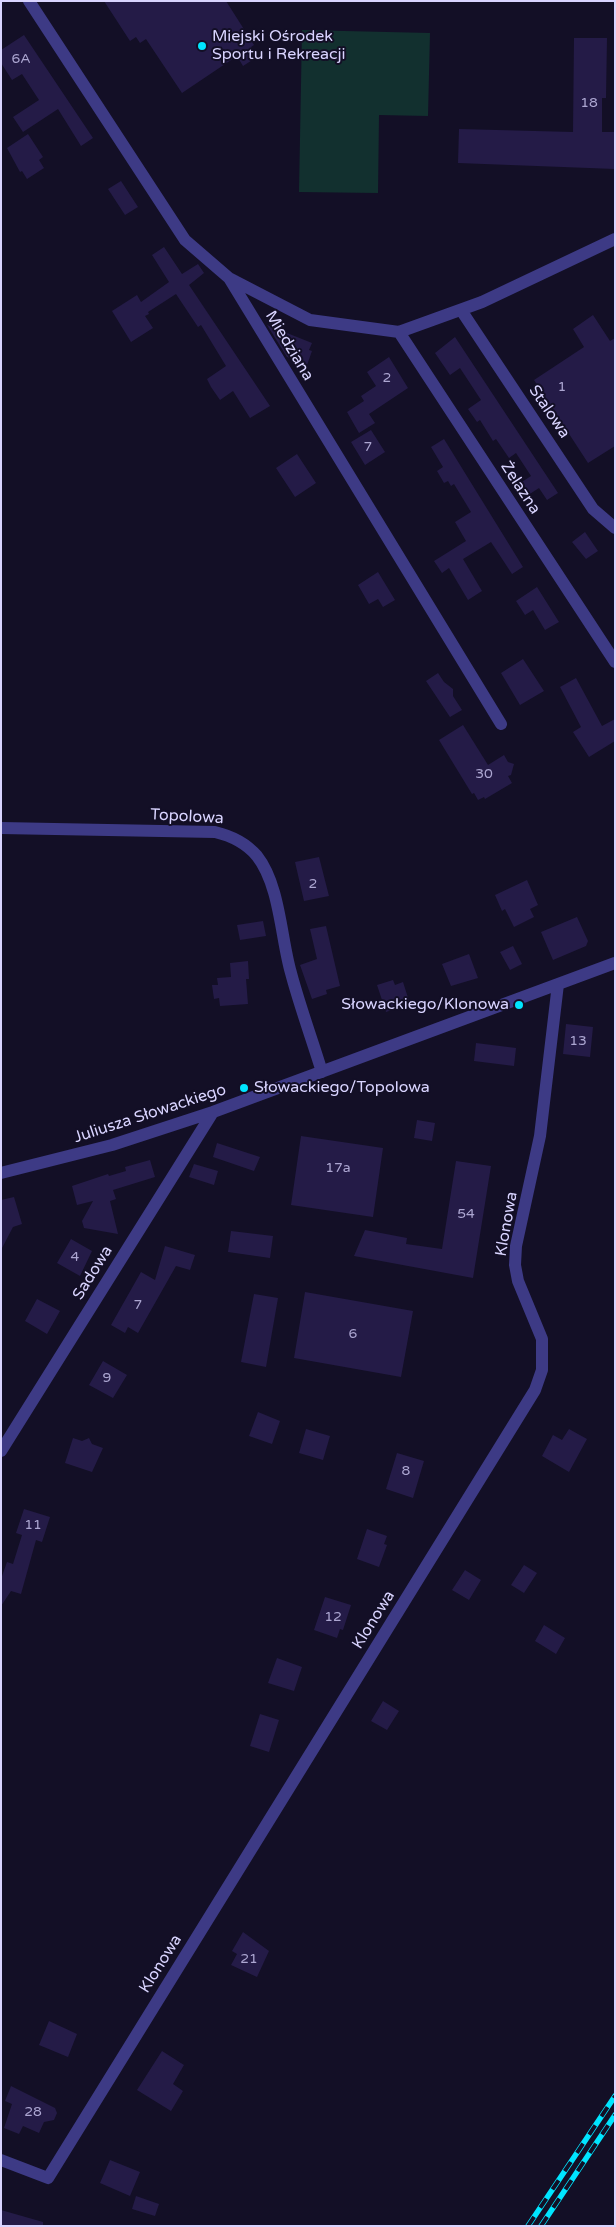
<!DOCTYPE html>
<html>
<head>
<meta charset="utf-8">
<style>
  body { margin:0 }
  #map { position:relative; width:616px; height:2227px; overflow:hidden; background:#130f26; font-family:"Varela Round",sans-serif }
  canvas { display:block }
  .frame { position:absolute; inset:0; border:2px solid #d9d4ff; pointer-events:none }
</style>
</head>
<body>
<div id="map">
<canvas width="616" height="2227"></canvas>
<div class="frame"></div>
</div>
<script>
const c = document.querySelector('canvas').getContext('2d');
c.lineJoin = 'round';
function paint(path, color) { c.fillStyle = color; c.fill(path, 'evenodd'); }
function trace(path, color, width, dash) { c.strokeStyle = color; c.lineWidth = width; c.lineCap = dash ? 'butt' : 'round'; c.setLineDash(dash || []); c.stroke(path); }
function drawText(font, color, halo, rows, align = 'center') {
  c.font = font + ' "Varela Round",sans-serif'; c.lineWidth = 4; c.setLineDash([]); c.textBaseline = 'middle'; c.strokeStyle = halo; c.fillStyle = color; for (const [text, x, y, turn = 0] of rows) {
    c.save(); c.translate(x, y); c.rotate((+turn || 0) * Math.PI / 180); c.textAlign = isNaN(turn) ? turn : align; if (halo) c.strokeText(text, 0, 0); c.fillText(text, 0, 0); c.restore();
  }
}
paint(new Path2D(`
  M 302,30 L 430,33 L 428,116 L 379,115 L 378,193 L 299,192 Z`), '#12302f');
paint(new Path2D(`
  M 104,1 L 226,1 L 254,45 L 251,47 L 257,57 L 243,66 L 237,56 L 182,93 L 146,39 L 140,43 L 136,37 L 130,41 Z
  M 24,35 L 93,138 L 81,146 L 58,109 L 23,132 L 13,117 L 39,100 L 22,74 L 12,80 L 1,63 L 1,50 Z
  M 574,38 L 607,38 L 606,98 L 602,98 L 602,132 L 615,132 L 615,169 L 458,163 L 459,129 L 573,132 Z
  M 28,134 L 43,157 L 39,160 L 44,168 L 27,179 L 22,171 L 20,172 L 7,148 Z
  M 121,181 L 138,207 L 125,215 L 108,189 Z
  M 164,247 L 182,274 L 198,264 L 204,273 L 189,285 L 270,406 L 250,418 L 233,391 L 220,400 L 211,387 L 207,379 L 226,366 L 201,325 L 198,327 L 176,294 L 148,312 L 149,314 L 145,316 L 153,328 L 131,342 L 112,311 L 137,295 L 141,302 L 169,282 L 152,255 Z
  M 593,315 L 610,341 L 615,338 L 615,446 L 588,463 L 534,380 L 584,347 L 573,329 Z
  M 267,325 L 312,343 L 309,350 L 312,351 L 307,365 L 287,357 Z
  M 455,337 L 558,493 L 547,500 L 539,488 L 522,499 L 514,487 L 531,476 L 516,453 L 509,458 L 496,439 L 493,441 L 480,420 L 477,422 L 468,409 L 481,400 L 460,368 L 450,375 L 435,353 Z
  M 389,357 L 408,388 L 369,414 L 375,423 L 359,433 L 347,412 L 364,401 L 361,396 L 376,386 L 367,372 Z
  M 371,430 L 385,452 L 365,465 L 351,442 Z
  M 444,439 L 523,567 L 512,574 L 491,542 L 463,559 L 482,591 L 468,600 L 449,568 L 442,573 L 434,561 L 466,541 L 455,522 L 471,512 L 454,484 L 451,486 L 448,481 L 444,483 L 437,471 L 443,467 L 431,447 Z
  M 297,454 L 316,483 L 295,497 L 276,468 Z
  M 585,532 L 598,551 L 586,559 L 572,542 Z
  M 378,572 L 395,600 L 383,607 L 378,599 L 369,604 L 358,585 Z
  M 537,587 L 559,622 L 545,630 L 533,610 L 525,615 L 516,601 Z
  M 523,659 L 544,691 L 520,705 L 501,673 Z
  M 438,673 L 444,682 L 453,689 L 453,696 L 462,710 L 450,717 L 426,681 Z
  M 576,678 L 602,726 L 615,719 L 615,741 L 589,757 L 573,732 L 581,727 L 560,687 Z
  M 463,725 L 488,765 L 504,755 L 508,762 L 514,764 L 511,775 L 508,776 L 512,783 L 485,799 L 484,797 L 478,800 L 474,793 L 472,794 L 439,740 Z
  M 319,857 L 329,896 L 304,901 L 295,862 Z
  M 527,880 L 538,905 L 530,909 L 534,917 L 514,927 L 505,909 L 502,911 L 495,895 Z
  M 577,917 L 588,941 L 586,946 L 553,960 L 541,932 Z
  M 263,921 L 266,936 L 240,940 L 237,925 Z
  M 326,926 L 340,986 L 326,990 L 327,994 L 312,999 L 300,965 L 317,959 L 310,929 Z
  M 513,946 L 522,964 L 510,970 L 500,952 Z
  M 469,954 L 478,978 L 451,986 L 442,964 Z
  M 248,961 L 249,979 L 246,979 L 248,1004 L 220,1006 L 219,998 L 214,999 L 212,985 L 218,985 L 217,978 L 231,977 L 230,963 Z
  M 393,980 L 395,985 L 403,982 L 410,1004 L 386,1012 L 377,985 Z
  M 566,1024 L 593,1027 L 590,1057 L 563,1054 Z
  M 476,1043 L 516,1048 L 514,1066 L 474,1061 Z
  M 417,1120 L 435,1123 L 432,1141 L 414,1138 Z
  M 301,1136 L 383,1148 L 373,1217 L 291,1205 Z
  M 217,1143 L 260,1157 L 254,1171 L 213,1157 Z
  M 150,1160 L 155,1177 L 113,1190 L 116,1199 L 110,1201 L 118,1234 L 84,1228 L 82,1221 L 93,1201 L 77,1205 L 72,1186 L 108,1174 L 109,1176 L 126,1171 L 125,1167 Z
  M 456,1161 L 491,1166 L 473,1278 L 354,1256 L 365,1230 L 407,1238 L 406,1244 L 442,1249 Z
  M 194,1164 L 218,1171 L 214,1185 L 189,1177 Z
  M 14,1197 L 22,1224 L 13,1227 L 1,1250 L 1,1200 Z
  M 231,1231 L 273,1236 L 270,1258 L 228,1252 Z
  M 71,1239 L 92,1251 L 80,1276 L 57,1263 Z
  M 165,1246 L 195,1255 L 190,1270 L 176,1266 L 138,1333 L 128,1327 L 125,1333 L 111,1325 L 141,1272 L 155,1280 Z
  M 305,1292 L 413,1311 L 401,1377 L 294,1358 Z
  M 254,1294 L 278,1298 L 266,1367 L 241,1362 Z
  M 37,1299 L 60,1311 L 47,1334 L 25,1321 Z
  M 103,1361 L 127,1375 L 113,1398 L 89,1385 Z
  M 258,1412 L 280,1421 L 272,1444 L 249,1436 Z
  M 306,1429 L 330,1436 L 323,1460 L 299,1453 Z
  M 569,1429 L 587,1439 L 569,1472 L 542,1456 L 553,1435 L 562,1440 Z
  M 73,1438 L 82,1441 L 89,1438 L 92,1444 L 103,1448 L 92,1472 L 65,1463 Z
  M 397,1453 L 424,1461 L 413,1498 L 386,1489 Z
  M 24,1509 L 50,1517 L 42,1542 L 36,1540 L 21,1594 L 11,1591 L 1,1606 L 1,1579 L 7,1562 L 13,1564 L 22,1535 L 16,1533 Z
  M 367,1529 L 387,1536 L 384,1544 L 387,1545 L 379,1567 L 357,1559 Z
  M 524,1565 L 537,1573 L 524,1593 L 511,1585 Z
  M 465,1570 L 481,1580 L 469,1600 L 452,1590 Z
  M 325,1597 L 351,1605 L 343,1630 L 340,1629 L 337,1638 L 314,1630 Z
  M 544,1625 L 565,1638 L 556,1654 L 535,1641 Z
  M 277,1658 L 302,1667 L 294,1691 L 268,1683 Z
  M 383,1701 L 399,1711 L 387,1730 L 371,1721 Z
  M 260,1714 L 279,1720 L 269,1752 L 250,1746 Z
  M 243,1932 L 269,1951 L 257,1977 L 231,1965 L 237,1954 L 232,1951 Z
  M 49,2021 L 77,2034 L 68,2057 L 39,2045 Z
  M 162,2051 L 184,2065 L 173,2084 L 183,2091 L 171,2111 L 137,2090 Z
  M 11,2086 L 55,2108 L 57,2113 L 54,2120 L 44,2122 L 39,2133 L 23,2126 L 19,2134 L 4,2128 L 12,2104 L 5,2101 Z
  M 110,2160 L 140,2172 L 130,2196 L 100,2183 Z
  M 136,2196 L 159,2204 L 155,2216 L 132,2209 Z
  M 1,2210 L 43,2222 L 43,2226 L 1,2226 Z`), '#241b47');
trace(new Path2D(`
  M 29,1 L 185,240 L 229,278 L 501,724
  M 229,278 L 310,320 L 399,332 L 482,302 L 615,239
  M 461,310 L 593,509 L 615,528
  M 399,332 L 615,662
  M 1,828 L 215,832 C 232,836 246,843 257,856 C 280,885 281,939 291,973 C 300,1007 312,1039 322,1072
  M 1,1173 L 112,1145 L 213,1112 L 615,963
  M 1,1451 L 213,1112
  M 1,2160 L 48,2178 L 535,1390 L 542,1370 L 542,1339 L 518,1281 L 515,1265 L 516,1246 L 540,1136 L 558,984`), '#3d3a85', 12);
const rail = new Path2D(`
  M 528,2226 L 615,2096
  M 541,2226 L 615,2115`);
trace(rail, '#00e5ff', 5.5);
trace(rail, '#130f26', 4, [11]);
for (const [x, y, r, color] of [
  [202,46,5,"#00e5ff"],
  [519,1005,5,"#00e5ff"],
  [244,1088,5,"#00e5ff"]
]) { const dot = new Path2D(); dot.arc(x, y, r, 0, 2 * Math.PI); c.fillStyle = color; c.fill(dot); trace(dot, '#130f26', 2); }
drawText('14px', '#aca6d1', null, [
  ["6A",21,59],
  ["18",589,103],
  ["2",387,378],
  ["1",562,387],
  ["7",368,447],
  ["30",484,774],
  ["2",313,884],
  ["13",578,1041],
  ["17a",338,1168],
  ["54",466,1214],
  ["4",75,1257],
  ["7",138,1305],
  ["6",353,1334],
  ["9",107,1378],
  ["8",406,1471],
  ["11",33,1525],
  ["12",333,1617],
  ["21",249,1959],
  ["28",33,2112]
]);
drawText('16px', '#d9d4ff', '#130f26', [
  ["Miejski Ośrodek",212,37],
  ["Sportu i Rekreacji",212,55],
  ["Słowackiego/Klonowa",509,1005,"right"],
  ["Słowackiego/Topolowa",254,1088]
], 'left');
drawText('16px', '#d9d4ff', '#130f26', [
  ["Miedziana",289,346,59],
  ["Stalowa",549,412,56],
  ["Żelazna",520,488,57],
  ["Topolowa",187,817,3],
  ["Juliusza Słowackiego",150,1114,-18],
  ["Klonowa",507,1224,-80],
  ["Sadowa",93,1273,-58],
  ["Klonowa",374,1620,-58],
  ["Klonowa",161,1964,-58]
]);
</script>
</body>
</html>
